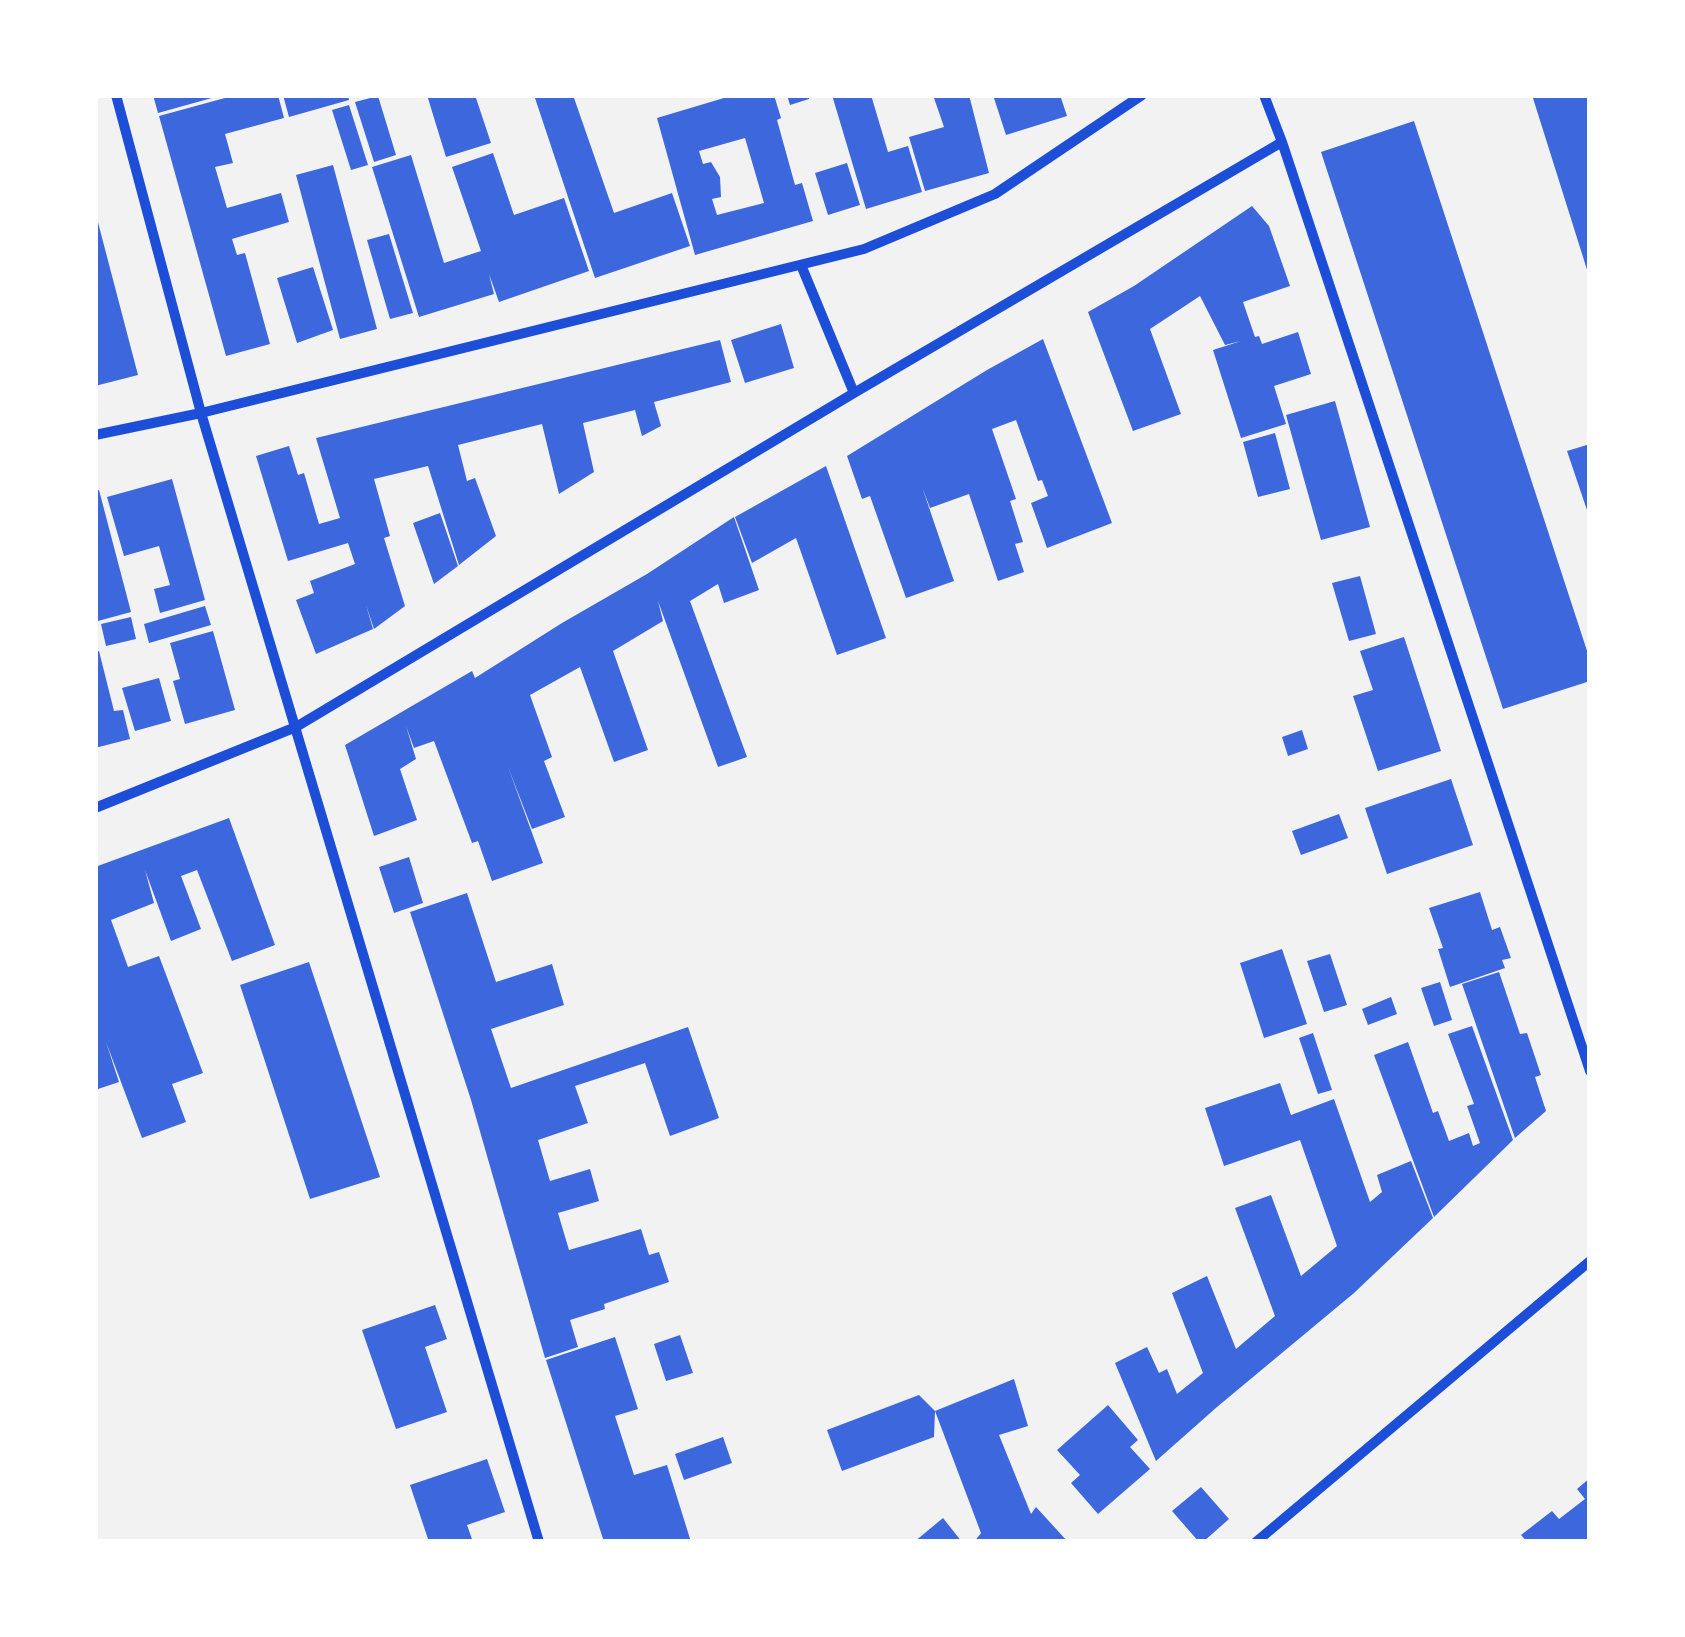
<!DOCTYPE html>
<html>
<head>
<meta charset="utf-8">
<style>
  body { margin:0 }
  #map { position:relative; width:1685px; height:1637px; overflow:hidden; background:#f2f2f2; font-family:"Golos Text",sans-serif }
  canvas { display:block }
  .frame { position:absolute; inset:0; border:98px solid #fff; pointer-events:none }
</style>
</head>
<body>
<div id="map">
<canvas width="1685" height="1637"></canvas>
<div class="frame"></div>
</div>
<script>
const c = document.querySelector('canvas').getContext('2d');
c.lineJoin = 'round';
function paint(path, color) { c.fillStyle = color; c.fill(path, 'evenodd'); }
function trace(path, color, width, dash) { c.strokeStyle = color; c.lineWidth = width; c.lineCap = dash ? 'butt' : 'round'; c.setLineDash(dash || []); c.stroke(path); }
paint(new Path2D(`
  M 153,95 L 219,95 L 219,96 L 158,113 Z
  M 236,95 L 278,95 L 284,118 L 225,134 L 233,163 L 215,167 L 227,208 L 281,193 L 289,222 L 232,239 L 237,255 L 245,253 L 270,344 L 226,356 L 159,116 Z
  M 283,95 L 348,95 L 349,100 L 289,117 Z
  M 427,95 L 475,95 L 491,143 L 446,157 Z
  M 534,95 L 573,95 L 614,213 L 672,193 L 690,246 L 595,278 Z
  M 734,95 L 774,95 L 781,118 L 777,120 L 795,185 L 802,183 L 813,221 L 695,255 L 657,118 ZM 745,138 L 764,203 L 717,215 L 712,199 L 721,197 L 720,177 L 711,162 L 703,164 L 699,151 Z
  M 787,95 L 808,95 L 809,99 L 790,105 Z
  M 832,95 L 871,95 L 888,152 L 908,146 L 922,192 L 866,209 Z
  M 933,95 L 969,95 L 989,173 L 925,191 L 909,137 L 944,127 Z
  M 993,95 L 1060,95 L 1067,116 L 1006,135 Z
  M 1532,95 L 1590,95 L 1590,276 L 1589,276 Z
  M 378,96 L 396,155 L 374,162 L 355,102 Z
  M 349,105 L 368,165 L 351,170 L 332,110 Z
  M 1414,121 L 1590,660 L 1590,681 L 1503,709 L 1321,152 Z
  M 493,153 L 514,215 L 564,198 L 589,271 L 499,302 L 489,274 L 494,294 L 419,317 L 372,167 L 411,155 L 444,263 L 481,251 L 452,167 Z
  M 847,163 L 860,205 L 828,215 L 815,173 Z
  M 333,165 L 377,329 L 340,339 L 296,175 Z
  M 1252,206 L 1269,226 L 1290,286 L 1243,302 L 1255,337 L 1259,336 L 1262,344 L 1298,332 L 1311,374 L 1274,386 L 1286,424 L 1241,438 L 1213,350 L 1241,341 L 1225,345 L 1200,296 L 1150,329 L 1181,414 L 1133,431 L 1088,312 L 1134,286 Z
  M 95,211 L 138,375 L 95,386 Z
  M 389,234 L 413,313 L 390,319 L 367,240 Z
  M 313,267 L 333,330 L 297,343 L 277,278 Z
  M 781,324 L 794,368 L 745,383 L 731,340 Z
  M 1043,339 L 1112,523 L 1047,548 L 1031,503 L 1048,496 L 1042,480 L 1038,481 L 1016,420 L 992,429 L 1016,499 L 1010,501 L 1023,542 L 1015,544 L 1024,572 L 998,581 L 969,494 L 930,508 L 922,487 L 954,581 L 906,598 L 870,496 L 862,499 L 847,456 L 987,370 Z
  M 720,340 L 731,382 L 654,402 L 661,426 L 642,436 L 635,410 L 583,423 L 594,472 L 559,494 L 542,424 L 458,445 L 467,481 L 475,478 L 496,536 L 459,565 L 428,466 L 374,479 L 390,536 L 384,538 L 405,606 L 374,629 L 366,605 L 373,629 L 316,654 L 296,600 L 314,593 L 310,581 L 355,564 L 348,543 L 288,561 L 256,456 L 289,446 L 298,475 L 304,473 L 319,524 L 340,518 L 316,438 Z
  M 1335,401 L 1370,527 L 1321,540 L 1286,415 Z
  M 1275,433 L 1290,489 L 1258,497 L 1243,442 Z
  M 1590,444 L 1590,516 L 1589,516 L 1567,451 Z
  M 826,466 L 886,638 L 837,655 L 796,538 L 752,563 L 735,517 Z
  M 172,479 L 205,600 L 160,613 L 154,589 L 170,585 L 159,546 L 124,556 L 107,497 Z
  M 99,490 L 131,612 L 98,621 L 95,607 L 95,491 Z
  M 440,513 L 458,566 L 434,584 L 413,523 Z
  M 734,517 L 759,590 L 724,603 L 718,584 L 690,601 L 747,757 L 718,767 L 658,601 L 663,621 L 613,651 L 648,750 L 614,762 L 580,667 L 530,695 L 552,757 L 544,761 L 565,817 L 532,829 L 508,767 L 543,863 L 492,881 L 478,841 L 472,843 L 434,741 L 414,748 L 406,726 L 416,759 L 400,769 L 417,820 L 374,836 L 345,745 L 472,671 L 475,678 L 562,623 L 647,574 Z
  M 1360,576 L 1376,634 L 1349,641 L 1332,583 Z
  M 205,606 L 211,625 L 149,643 L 144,624 Z
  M 131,617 L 136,639 L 106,646 L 101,624 Z
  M 213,631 L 235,710 L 185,724 L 173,681 L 180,679 L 170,643 Z
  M 1404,637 L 1441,751 L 1378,771 L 1353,696 L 1373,690 L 1360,651 Z
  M 99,651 L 114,711 L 123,710 L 130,739 L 95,748 L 95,652 Z
  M 159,678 L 171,721 L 135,731 L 122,688 Z
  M 1302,730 L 1308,749 L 1288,756 L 1282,737 Z
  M 1451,779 L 1473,845 L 1387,874 L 1365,808 Z
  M 1339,814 L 1348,838 L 1301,855 L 1292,831 Z
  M 229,818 L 275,945 L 232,961 L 197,870 L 181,876 L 201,929 L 171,941 L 145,870 L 154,903 L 111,920 L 128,967 L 159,956 L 203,1073 L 172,1084 L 186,1122 L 142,1138 L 106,1042 L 119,1082 L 95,1090 L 95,867 Z
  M 409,857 L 423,903 L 394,913 L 379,867 Z
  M 1480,892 L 1492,930 L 1500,927 L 1511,958 L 1502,960 L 1505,968 L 1450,987 L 1438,949 L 1443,948 L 1429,908 Z
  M 467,893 L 496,982 L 552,964 L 564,1005 L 491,1029 L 511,1088 L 688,1027 L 719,1118 L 670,1136 L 645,1063 L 575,1086 L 588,1123 L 538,1140 L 550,1181 L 590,1169 L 599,1201 L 558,1213 L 569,1250 L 641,1229 L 649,1255 L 659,1252 L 669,1282 L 604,1304 L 605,1309 L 570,1320 L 578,1347 L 545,1358 L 471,1100 L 410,912 Z
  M 1282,949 L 1307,1024 L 1264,1038 L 1240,963 Z
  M 1330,954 L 1347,1005 L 1324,1012 L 1307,961 Z
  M 309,962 L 380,1177 L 310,1199 L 240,985 Z
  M 1499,972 L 1520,1034 L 1527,1033 L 1541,1075 L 1535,1077 L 1546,1111 L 1515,1138 L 1462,984 Z
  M 1440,982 L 1452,1020 L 1434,1026 L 1421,988 Z
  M 1391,997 L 1397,1014 L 1368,1025 L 1362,1009 Z
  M 1472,1026 L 1513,1140 L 1434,1217 L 1374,1055 L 1408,1042 L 1433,1113 L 1438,1111 L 1449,1141 L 1469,1133 L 1473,1146 L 1480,1143 L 1467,1106 L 1474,1104 L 1448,1034 Z
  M 1313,1033 L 1332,1090 L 1318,1094 L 1299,1038 Z
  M 1280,1083 L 1291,1115 L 1334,1099 L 1370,1202 L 1382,1192 L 1377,1175 L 1411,1161 L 1433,1218 L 1354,1293 L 1217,1407 L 1156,1461 L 1115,1363 L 1147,1347 L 1159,1373 L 1167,1369 L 1177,1394 L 1203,1373 L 1172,1293 L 1207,1276 L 1236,1349 L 1275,1316 L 1235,1208 L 1271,1195 L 1301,1276 L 1337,1246 L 1300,1140 L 1224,1166 L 1205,1108 Z
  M 435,1305 L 447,1339 L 425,1347 L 447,1412 L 396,1429 L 362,1330 Z
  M 680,1335 L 693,1373 L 666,1381 L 654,1344 Z
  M 615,1337 L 638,1409 L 615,1416 L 634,1475 L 667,1465 L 691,1542 L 604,1542 L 546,1360 Z
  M 1014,1379 L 1028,1426 L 999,1435 L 1031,1514 L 1036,1507 L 1068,1542 L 974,1542 L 981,1533 L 935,1411 Z
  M 919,1395 L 935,1411 L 934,1437 L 842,1471 L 827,1430 Z
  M 1108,1405 L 1138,1440 L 1130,1447 L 1150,1469 L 1098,1514 L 1071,1483 L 1080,1475 L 1057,1450 Z
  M 723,1437 L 732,1463 L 684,1480 L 675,1454 Z
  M 487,1459 L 505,1512 L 467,1525 L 473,1542 L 429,1542 L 410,1485 Z
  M 1590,1478 L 1590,1542 L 1527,1542 L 1521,1535 L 1552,1511 L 1559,1519 L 1585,1499 L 1577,1489 Z
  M 1201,1487 L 1229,1519 L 1203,1542 L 1199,1542 L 1172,1511 Z
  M 943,1518 L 962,1542 L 914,1542 Z`), '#3d67dc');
trace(new Path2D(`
  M 116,95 L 201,413 L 539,1542
  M 1264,95 L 1282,142 L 1590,1071
  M 801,265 L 854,393
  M 95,435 L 201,413 L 864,249 L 995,194 L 1142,95
  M 95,808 L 296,727 L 854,393 L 1282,142
  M 1256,1542 L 1590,1261`), '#1d4ed8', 10);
</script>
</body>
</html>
